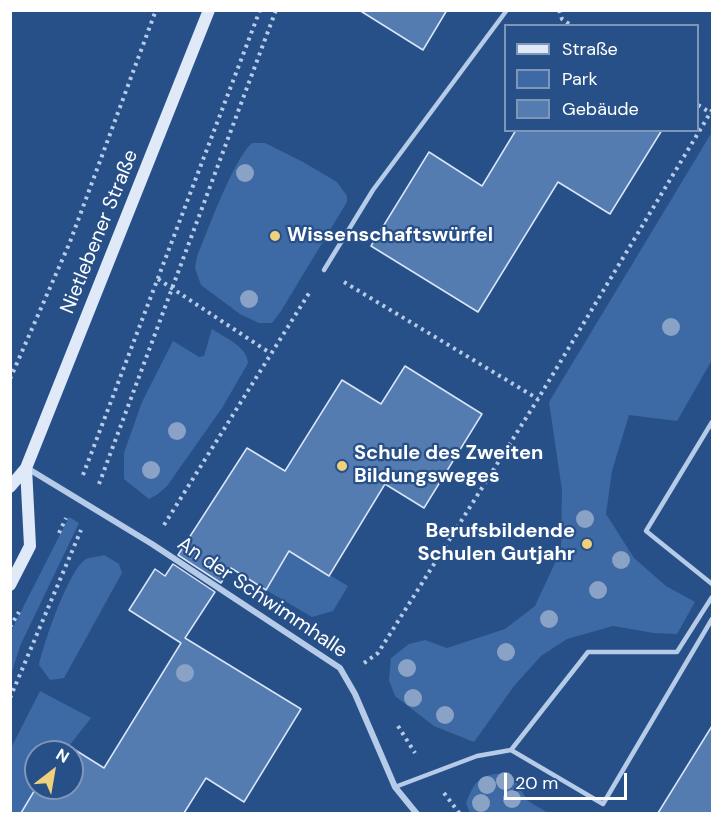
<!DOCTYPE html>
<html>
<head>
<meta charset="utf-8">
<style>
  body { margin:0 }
  #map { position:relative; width:723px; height:824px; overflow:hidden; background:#285088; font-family:"DM Sans",sans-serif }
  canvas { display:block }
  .frame { position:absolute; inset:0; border:12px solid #fff; pointer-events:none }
  .legend { position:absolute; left:504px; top:24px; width:195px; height:108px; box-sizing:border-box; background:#285088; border:2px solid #7e96b8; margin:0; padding:8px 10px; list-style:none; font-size:18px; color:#fff }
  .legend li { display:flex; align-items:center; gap:12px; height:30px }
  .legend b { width:30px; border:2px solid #7e96b8 }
  .north { position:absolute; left:24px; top:740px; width:60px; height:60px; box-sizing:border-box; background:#285088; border:2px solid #7e96b8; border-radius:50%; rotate:31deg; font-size:16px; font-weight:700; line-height:24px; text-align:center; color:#fff }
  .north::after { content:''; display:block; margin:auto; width:21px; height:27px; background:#f0d17b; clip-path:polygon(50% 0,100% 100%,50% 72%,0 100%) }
  .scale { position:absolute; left:504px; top:773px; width:123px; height:27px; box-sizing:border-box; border:3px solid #fff; border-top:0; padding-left:8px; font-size:18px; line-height:21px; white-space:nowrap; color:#fff; -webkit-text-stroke:4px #285088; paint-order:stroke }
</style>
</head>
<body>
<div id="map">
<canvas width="723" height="824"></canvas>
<div class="frame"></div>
<ul class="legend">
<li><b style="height:8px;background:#dfe9f8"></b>Straße</li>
<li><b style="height:16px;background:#3d6aa4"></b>Park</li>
<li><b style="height:16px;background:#557cb1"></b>Gebäude</li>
</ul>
<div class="north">N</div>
<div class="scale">20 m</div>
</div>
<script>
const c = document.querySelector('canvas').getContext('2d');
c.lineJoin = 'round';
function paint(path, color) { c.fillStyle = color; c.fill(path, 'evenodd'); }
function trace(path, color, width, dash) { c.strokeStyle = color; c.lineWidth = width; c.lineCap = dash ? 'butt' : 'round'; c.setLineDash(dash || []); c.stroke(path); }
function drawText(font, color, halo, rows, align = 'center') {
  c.font = font + ' "DM Sans",sans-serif'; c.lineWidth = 4.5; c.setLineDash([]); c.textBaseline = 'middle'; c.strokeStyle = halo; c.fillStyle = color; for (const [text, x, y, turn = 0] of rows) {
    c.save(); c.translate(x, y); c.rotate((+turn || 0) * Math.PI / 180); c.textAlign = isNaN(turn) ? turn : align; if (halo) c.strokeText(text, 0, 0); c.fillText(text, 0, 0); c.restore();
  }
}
paint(new Path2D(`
  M 712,132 L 712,360 L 677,421 L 629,415 L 612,471 L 606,514 L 634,558 L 666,586 L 695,602 L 677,634 L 654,633 L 613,626 L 567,639 L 541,656 L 514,686 L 474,742 L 434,726 L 395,696 L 389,680 L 391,658 L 409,644 L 425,640 L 447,648 L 505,629 L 535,606 L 561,550 L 562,490 L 549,402 Z
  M 252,143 L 265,143 L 303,162 L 337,182 L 347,196 L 347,202 L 281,311 L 272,323 L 259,323 L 240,314 L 201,285 L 195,268 L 197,257 C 208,230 233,160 252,143 Z
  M 212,329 C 225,338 247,346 248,363 L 222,408 L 167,486 L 158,494 L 149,499 L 124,479 L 124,453 L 142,402 L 173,341 L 199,357 L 204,356 Z
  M 69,517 L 79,523 L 20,646 L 11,675 L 11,631 Z
  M 289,551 L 348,586 L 333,611 L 312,617 L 266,590 Z
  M 104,555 L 119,564 L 122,573 L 64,678 L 50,680 L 39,665 C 43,645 69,569 86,559 C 90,557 99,557 104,555 Z
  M 40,691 L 91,718 L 69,746 L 64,743 L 58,752 L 36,752 L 36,788 L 21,813 L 11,813 L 10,750 Z
  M 505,773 L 512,776 L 528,801 L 548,813 L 470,813 L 466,803 C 475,780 479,775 505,773 Z`), '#3d6aa4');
const building = new Path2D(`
  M 359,10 L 447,10 L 423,50 Z
  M 516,130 L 662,130 L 610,214 L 558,182 L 478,312 L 371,246 L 429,152 L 482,186 Z
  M 405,366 L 482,414 L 424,508 L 385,484 L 329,576 L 289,551 L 266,590 L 231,568 L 221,583 L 178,555 L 247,448 L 285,471 L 342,380 L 381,404 Z
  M 173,564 L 215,592 L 185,638 L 301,709 L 244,802 L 206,778 L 184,813 L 21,813 L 36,788 L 72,788 L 72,752 L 58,752 L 64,743 L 104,768 L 181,643 L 129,610 L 155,569 L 165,576 Z
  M 712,726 L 712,813 L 658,813 Z`);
paint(building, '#557cb1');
trace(building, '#d9e6f7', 1.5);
trace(new Path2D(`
  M 559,10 L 562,19 L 572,26
  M 698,105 L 711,113
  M 158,279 L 270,353
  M 344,282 L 538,399
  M 10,379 L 70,242 L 156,10
  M 83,475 L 260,10
  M 99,484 L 276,10
  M 164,525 L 311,290
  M 59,533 L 66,518
  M 10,627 L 19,612
  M 364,663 L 378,653 L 538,399 L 712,110
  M 10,698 L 81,530
  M 398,726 L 415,753
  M 444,793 L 460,814`), '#b5cbe8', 4, [3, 4.5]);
trace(new Path2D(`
  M 324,270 L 373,190 L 507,10
  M 712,422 L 646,531 L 712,584
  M 511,750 L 603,804 L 712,619
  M 395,787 L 477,756 L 511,750 L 588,652 L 677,652 L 712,597`), '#b5cbe8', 4.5);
trace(new Path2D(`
  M 27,468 L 152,544 L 340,668 L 355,694 L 395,787 L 417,814`), '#b5cbe8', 6);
trace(new Path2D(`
  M 10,487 L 26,468 L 209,10
  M 10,585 L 30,546 L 26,468`), '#dfe9f8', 12);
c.fillStyle = '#89a2c5';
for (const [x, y] of [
  [245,173],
  [249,299],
  [671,327],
  [177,431],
  [151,470],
  [585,519],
  [621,560],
  [598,590],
  [549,619],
  [506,652],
  [407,668],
  [185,673],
  [413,698],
  [445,715],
  [505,781],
  [487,785],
  [512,799],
  [481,803]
]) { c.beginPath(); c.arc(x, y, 9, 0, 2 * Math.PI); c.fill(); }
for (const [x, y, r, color] of [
  [275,236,6,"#f0d17b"],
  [342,466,6,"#f0d17b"],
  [587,544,6,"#f0d17b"]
]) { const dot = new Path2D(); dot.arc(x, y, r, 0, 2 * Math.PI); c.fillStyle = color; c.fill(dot); trace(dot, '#285088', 2); }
drawText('20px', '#fff', '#285088', [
  ["Nietlebener Straße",100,232,-68],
  ["An der Schwimmhalle",262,598,34]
]);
drawText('bold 20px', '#fff', '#285088', [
  ["Wissenschaftswürfel",287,236],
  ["Schule des Zweiten",354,454],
  ["Bildungsweges",354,477],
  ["Berufsbildende",575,532,"right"],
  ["Schulen Gutjahr",575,555,"right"]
], 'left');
</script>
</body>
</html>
